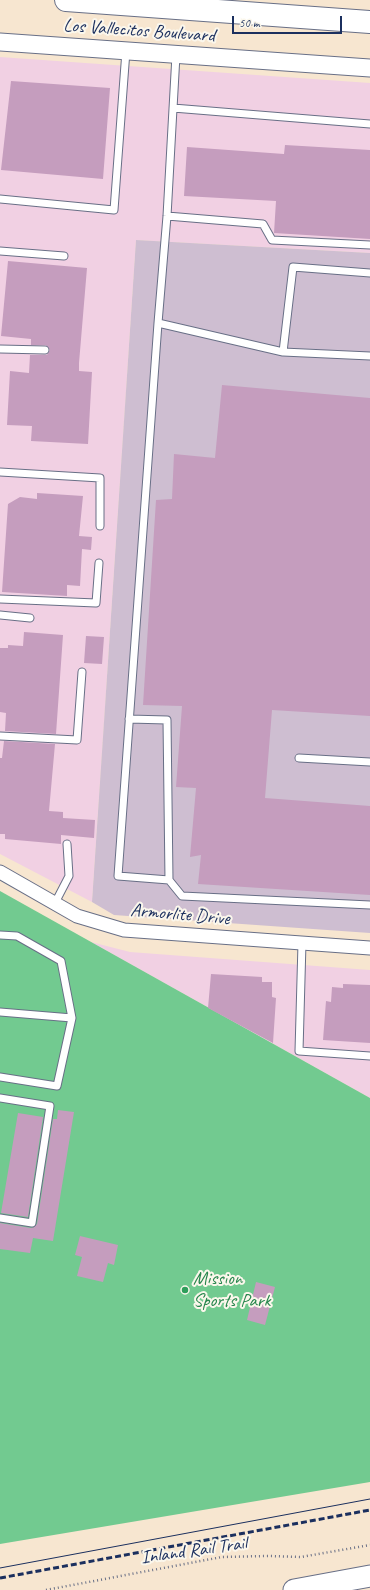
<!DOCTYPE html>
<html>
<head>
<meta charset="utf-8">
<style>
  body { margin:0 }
  #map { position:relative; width:370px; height:1590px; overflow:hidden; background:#f7e6d0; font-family:Caveat,sans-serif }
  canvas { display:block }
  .scale { position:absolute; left:232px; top:16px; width:110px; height:18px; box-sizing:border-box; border:2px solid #1b2f5e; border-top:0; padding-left:5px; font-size:12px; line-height:14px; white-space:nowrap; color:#1b2f5e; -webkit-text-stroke:3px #fbf7ec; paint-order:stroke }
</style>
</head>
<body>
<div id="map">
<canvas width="370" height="1590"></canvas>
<div class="scale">50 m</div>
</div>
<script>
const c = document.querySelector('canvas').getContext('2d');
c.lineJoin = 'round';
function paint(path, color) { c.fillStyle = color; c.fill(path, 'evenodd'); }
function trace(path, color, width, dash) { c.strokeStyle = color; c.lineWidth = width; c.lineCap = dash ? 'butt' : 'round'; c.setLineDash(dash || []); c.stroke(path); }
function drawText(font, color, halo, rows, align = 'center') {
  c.font = font + ' Caveat,sans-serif'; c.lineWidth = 4; c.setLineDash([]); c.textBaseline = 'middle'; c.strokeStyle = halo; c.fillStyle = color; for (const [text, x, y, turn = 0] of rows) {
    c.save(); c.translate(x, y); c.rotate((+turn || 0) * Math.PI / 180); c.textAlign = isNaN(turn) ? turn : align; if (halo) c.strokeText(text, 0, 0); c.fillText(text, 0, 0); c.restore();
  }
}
paint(new Path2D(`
  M 0,57 L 370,83 L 370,253 L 136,240 L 92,902 L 0,854 Z
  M 91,942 L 130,952 L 370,970 L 370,1098 Z`), '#f1d0e3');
paint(new Path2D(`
  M 136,240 L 370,253 L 370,933 L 114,915 L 92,902 Z`), '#cebed1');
paint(new Path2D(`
  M 0,891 L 370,1098 L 370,1482 L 0,1544 Z`), '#72ca90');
paint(new Path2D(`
  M 11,81 L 110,88 L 103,179 L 1,170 Z
  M 285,145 L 370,150 L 370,239 L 274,233 L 276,201 L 184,196 L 187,147 L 284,154 Z
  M 8,261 L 87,268 L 79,363 L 79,371 L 92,372 L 88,444 L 31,441 L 32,426 L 7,425 L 10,371 L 29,373 L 30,355 L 47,355 L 50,350 L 46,345 L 31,345 L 31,339 L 1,336 Z
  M 222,385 L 370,398 L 370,716 L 272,710 L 265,798 L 370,806 L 370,895 L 198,884 L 201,855 L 190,857 L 196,788 L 176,787 L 182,706 L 143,705 L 156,500 L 172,499 L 174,454 L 215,458 Z
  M 37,493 L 83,496 L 79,536 L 92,537 L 91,550 L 82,549 L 80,586 L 67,585 L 67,596 L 2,592 L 8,504 L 20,497 L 37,499 Z
  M 24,632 L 63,635 L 56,734 L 5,731 L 6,713 L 0,712 L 0,648 L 8,648 L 8,645 L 23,646 Z
  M 86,636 L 104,637 L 102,664 L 84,663 Z
  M 4,741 L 55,744 L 49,811 L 63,812 L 63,818 L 95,820 L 94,838 L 61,835 L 61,844 L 5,839 L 5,834 L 0,834 L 0,758 L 2,758 Z
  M 211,974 L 262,977 L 262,982 L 272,982 L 272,997 L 276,998 L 273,1043 L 208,1008 Z
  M 343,984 L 370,985 L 370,1043 L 323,1040 L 326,1001 L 331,1002 L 332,987 L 343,988 Z
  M 58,1110 L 74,1112 L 53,1241 L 33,1238 L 30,1253 L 0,1249 L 0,1223 L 31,1228 L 34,1227 L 37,1224 L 53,1119 L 57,1119 Z
  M 18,1113 L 43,1117 L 28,1217 L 1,1213 Z
  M 80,1236 L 118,1245 L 114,1265 L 108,1263 L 103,1282 L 77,1276 L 82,1257 L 75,1255 Z
  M 256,1282 L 275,1287 L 265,1325 L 247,1320 Z`), '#c59dbe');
const service = new Path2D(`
  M 176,55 L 167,216 L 158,323 L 283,352
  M 173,108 L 370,124
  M 0,199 L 114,210 L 126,51
  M 167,216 L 263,224 L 272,240 L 370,245
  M 0,251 L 64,256
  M 370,273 L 293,267 L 283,352 L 370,356
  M 0,349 L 45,350
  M 0,472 L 100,478 L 100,526
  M 0,599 L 96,603 L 99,563
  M 0,615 L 30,618
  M 129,719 L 167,720 L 169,880 L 118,876 L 158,323
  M 0,736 L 77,740 L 82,672
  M 299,758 L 370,762
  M 169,880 L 182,896 L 370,905
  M 55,903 L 69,876 L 67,844
  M 0,935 L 17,936 L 61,961 L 72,1018 L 57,1086 L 0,1077
  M 302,943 L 299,1051 L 370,1056
  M 0,1012 L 72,1018
  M 0,1098 L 50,1106 L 32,1223 L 0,1218`);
const minor = new Path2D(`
  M 0,872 L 77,916 L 124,930 L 370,948`);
const tertiary = new Path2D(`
  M 0,42 L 370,68`);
const primary = new Path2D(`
  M 294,1590 L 370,1576`);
const motorway = new Path2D(`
  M 66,0 L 370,22`);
trace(service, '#686f86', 9);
trace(minor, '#686f86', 15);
trace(tertiary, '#686f86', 19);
trace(primary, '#686f86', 23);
trace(motorway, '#686f86', 24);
trace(new Path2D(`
  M 46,1590 L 222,1557 L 268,1556 L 301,1557 L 370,1545`), '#686f86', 2.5, [1, 3]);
trace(service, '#fff', 7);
trace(minor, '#fff', 13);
trace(tertiary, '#fff', 17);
trace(primary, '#fff', 21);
trace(motorway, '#fff', 22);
trace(new Path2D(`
  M 0,1568 L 370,1499`), '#1b2f5e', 1);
trace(new Path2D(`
  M 0,1578 L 370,1510`), '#1b2f5e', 3, [6, 3]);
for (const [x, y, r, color] of [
  [185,1290,4,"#2e9e5b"]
]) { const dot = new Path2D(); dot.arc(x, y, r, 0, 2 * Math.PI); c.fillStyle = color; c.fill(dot); trace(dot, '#fbf7ec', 1.5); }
drawText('19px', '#1b2f5e', '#fbf7ec', [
  ["Los Vallecitos Boulevard",139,31,4],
  ["Armorlite Drive",180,915,5],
  ["Inland Rail Trail",194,1551,-8]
]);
drawText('19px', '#27864d', '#fbf7ec', [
  ["Mission",193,1279],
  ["Sports Park",193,1301]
], 'left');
</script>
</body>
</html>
